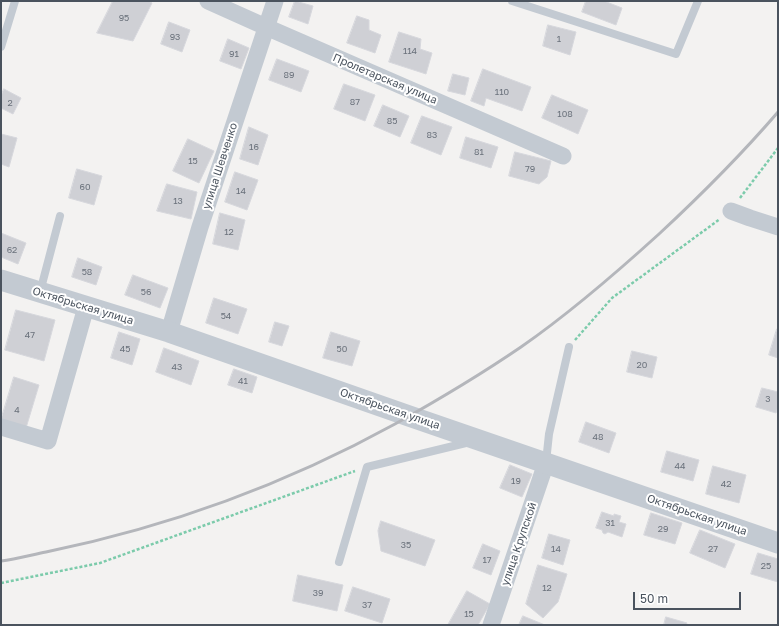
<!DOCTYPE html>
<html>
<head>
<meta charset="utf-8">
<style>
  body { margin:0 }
  #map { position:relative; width:779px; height:626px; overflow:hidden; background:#f3f2f1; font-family:"Golos Text",sans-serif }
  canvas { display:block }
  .frame { position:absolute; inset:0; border:2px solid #4a535e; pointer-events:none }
  .scale { position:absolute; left:633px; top:592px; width:108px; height:18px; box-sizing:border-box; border:2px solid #4a535e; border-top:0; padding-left:5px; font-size:12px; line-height:14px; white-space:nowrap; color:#4a535e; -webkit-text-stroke:3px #fff; paint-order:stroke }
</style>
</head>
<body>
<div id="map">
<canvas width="779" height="626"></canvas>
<div class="frame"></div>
<div class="scale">50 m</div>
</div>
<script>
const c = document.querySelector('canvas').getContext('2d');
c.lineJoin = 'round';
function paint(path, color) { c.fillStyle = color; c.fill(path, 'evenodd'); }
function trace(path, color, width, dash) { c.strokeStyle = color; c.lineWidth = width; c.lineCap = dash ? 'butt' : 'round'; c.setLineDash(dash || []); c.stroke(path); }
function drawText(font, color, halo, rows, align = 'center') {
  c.font = font + ' "Golos Text",sans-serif'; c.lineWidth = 4; c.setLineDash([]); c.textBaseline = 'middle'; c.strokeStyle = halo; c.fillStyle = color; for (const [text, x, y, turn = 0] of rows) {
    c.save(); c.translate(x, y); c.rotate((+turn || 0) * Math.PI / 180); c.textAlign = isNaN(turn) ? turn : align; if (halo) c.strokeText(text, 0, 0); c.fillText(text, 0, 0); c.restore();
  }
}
const building = new Path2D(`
  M 113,1 L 148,1 L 152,3 L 133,41 L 97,33 Z
  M 295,1 L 313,6 L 308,24 L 289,17 Z
  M 586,1 L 604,1 L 622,8 L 616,25 L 582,12 Z
  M 357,16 L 369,20 L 369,30 L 381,35 L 375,53 L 347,43 Z
  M 169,22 L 190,30 L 182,52 L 161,44 Z
  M 548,25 L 576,32 L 570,55 L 543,46 Z
  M 399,32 L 421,39 L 420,49 L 432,53 L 426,74 L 389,62 Z
  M 228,39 L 249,48 L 241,69 L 220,61 Z
  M 277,59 L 309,71 L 301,92 L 269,80 Z
  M 483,69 L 531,87 L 522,111 L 486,98 L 484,106 L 471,101 Z
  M 453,74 L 469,78 L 465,95 L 448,91 Z
  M 344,84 L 375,95 L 365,121 L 334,109 Z
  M 4,89 L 21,98 L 13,114 L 1,108 L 1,96 Z
  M 552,95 L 588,110 L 578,134 L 542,118 Z
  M 383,105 L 409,116 L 400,137 L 374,126 Z
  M 422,116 L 452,127 L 441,155 L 411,143 Z
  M 249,127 L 268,135 L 258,165 L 240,159 Z
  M 1,134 L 17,138 L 9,167 L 1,164 Z
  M 466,137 L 498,147 L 491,168 L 460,158 Z
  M 188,139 L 214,151 L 199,183 L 173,171 Z
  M 515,152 L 551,161 L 547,177 L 539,184 L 509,176 Z
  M 77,169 L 102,176 L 94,205 L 69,198 Z
  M 235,172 L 258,180 L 247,210 L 225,202 Z
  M 167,184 L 197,192 L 191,219 L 157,211 Z
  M 220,213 L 245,220 L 238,250 L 213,244 Z
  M 1,233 L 26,243 L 18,264 L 1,257 Z
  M 78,258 L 102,267 L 96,285 L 72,277 Z
  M 133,275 L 168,288 L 160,308 L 125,295 Z
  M 214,298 L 247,309 L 238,334 L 206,323 Z
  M 16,310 L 55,320 L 44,361 L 5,350 Z
  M 275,322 L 289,326 L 282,346 L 269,342 Z
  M 777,329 L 778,329 L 778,358 L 769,355 Z
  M 119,332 L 140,339 L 132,365 L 111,358 Z
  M 331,332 L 360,341 L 352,366 L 323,358 Z
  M 164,348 L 199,361 L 191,385 L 156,372 Z
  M 632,351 L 657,357 L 652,378 L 627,372 Z
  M 234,369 L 257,377 L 252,393 L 228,385 Z
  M 14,377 L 39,385 L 26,428 L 1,420 Z
  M 762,388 L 778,392 L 778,406 L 776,413 L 756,407 Z
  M 586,422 L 616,433 L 609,453 L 579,442 Z
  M 667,451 L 699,460 L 693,481 L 661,472 Z
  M 510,465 L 532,474 L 522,497 L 500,488 Z
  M 713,466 L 746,475 L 739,503 L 706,494 Z
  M 602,512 L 614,516 L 614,514 L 621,516 L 619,522 L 626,524 L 622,537 L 608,532 L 605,534 L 603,533 L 602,530 L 596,528 Z
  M 651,513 L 682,523 L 675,544 L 644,535 Z
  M 381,521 L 435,540 L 425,566 L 381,551 L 378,531 Z
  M 700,530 L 735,544 L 725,568 L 690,553 Z
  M 549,534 L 570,540 L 563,565 L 542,558 Z
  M 483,544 L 500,551 L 491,575 L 473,568 Z
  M 758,553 L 778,559 L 778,582 L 751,574 Z
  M 538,565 L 567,574 L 558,602 L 543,618 L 526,604 Z
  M 298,575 L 343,585 L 337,611 L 293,601 Z
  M 353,587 L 390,599 L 382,623 L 345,611 Z
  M 467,591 L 490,604 L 478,625 L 448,625 Z
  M 523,616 L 545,625 L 519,625 Z
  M 666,617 L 687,623 L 686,625 L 664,625 Z`);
paint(building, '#cfd0d5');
trace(building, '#d6d7dc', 1);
trace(new Path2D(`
  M 740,198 L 778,148
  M 575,340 L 612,298 L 720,219
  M 1,583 L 100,563 L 355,471`), '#7ccbab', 2.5, [3, 2]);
trace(new Path2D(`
  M 512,1 L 676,54 L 698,1
  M 1,47 L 15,1
  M 40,292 L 60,216
  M 546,462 L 549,434 L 569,347
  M 339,562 L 367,467 L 470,442`), '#c3cad2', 8);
trace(new Path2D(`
  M 208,1 L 266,27 L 563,156
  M 731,211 L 750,218 L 778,227
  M 169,332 L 200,227 L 275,1
  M 1,427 L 48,441 L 86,307
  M 491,625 L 546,463`), '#c3cad2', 17);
trace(new Path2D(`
  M 1,280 L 169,332 L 409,416 L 778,543`), '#c3cad2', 21);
trace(new Path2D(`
  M 1,561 C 16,559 31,555 46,552 C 168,527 286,484 395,424 C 438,400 480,375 521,347 C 570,313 615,274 659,234 C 701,195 741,155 778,112`), '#b4b6bb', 3);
drawText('9px', '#6b727c', null, [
  ["95",124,18],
  ["93",175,37],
  ["1",559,39],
  ["114",410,51],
  ["91",234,54],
  ["89",289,75],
  ["110",502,92],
  ["87",355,102],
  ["2",10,103],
  ["108",565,114],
  ["85",392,121],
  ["83",432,135],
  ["16",254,147],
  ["81",479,152],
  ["15",193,161],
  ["79",530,169],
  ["60",85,187],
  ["14",241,191],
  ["13",178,201],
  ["12",229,232],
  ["62",12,250],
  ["58",87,272],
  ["56",146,292],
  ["54",226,316],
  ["47",30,335],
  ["45",125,349],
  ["50",342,349],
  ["20",642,365],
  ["43",177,367],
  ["41",243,381],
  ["3",768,399],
  ["4",17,410],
  ["48",598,437],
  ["44",680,466],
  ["19",516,481],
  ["42",726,484],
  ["31",610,523],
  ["29",663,529],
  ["35",406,545],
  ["14",556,549],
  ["27",713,549],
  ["17",487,560],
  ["25",766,566],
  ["12",547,588],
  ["39",318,593],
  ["37",367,605],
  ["15",469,614]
]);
drawText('11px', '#4a535e', '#fff', [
  ["Пролетарская улица",385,79,23],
  ["улица Шевченко",220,166,-72],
  ["Октябрьская улица",83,306,17],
  ["Октябрьская улица",390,409,19],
  ["Октябрьская улица",697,515,19],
  ["улица Крупской",519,544,-71]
]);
</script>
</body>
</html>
